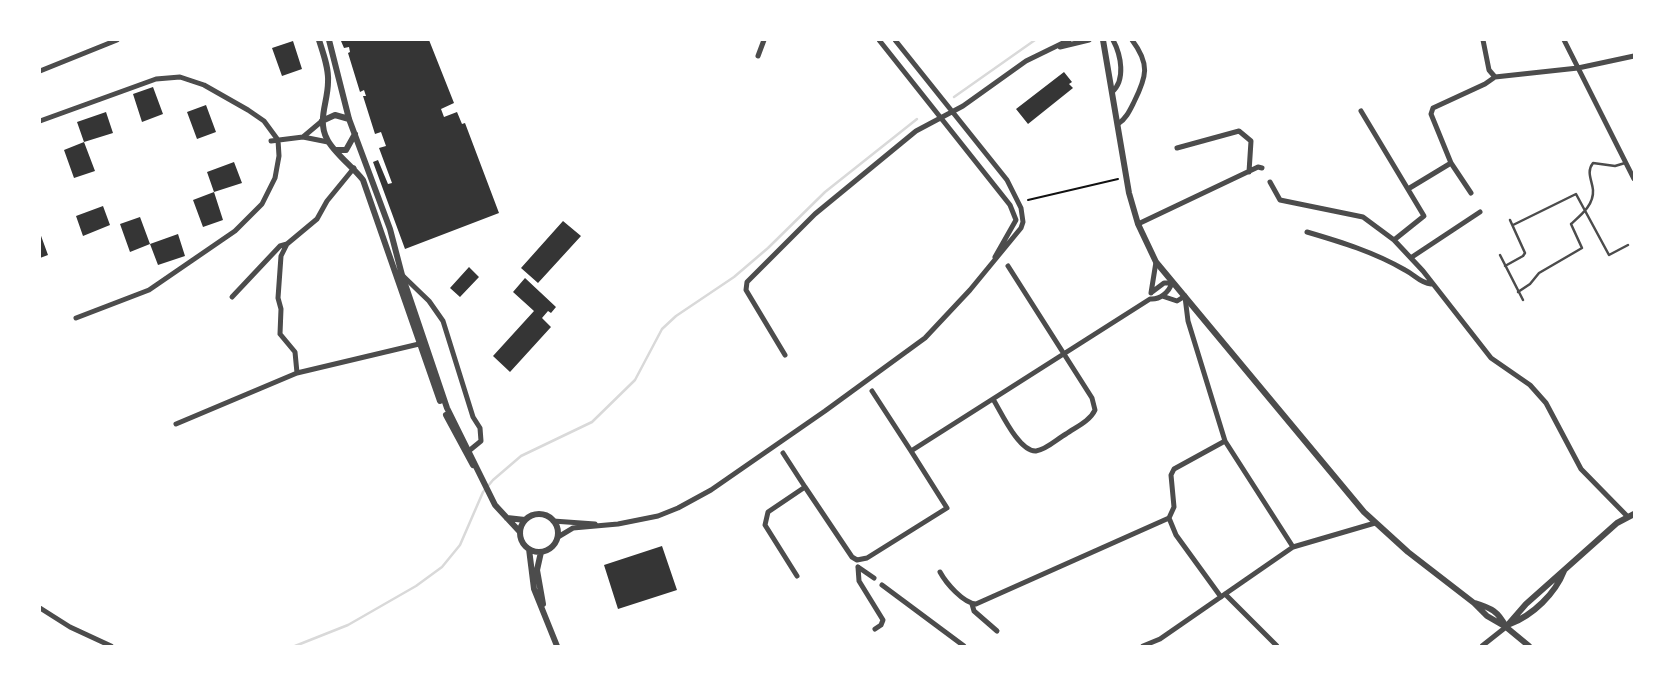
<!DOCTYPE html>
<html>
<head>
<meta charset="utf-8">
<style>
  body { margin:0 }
  #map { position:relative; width:1674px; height:686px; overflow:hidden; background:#fff; font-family:"Exo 2",sans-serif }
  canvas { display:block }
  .frame { position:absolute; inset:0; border:41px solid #fff; pointer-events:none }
</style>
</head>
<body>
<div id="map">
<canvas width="1674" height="686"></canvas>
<div class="frame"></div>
</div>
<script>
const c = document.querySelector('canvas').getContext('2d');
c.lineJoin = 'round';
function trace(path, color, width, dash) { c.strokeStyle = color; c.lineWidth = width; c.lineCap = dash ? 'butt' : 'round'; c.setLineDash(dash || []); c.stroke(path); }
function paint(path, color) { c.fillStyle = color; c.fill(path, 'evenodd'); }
trace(new Path2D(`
  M 954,97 L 1035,40
  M 295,646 L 348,625 L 416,586 L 442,567 L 460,545 L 483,492 L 493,480 L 521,456 L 592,422 L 635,380 L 662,329 L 676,316 L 734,277 L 768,248 L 825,192 L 917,119`), '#d9d9d9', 2.5);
paint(new Path2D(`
  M 344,40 L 429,40 L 454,103 L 441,109 L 444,117 L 457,112 L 462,124 L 465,123 L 499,213 L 405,249 L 373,162 L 378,160 L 388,184 L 392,183 L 379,148 L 386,146 L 381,132 L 375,134 L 363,96 L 366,96 L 364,90 L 360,92 L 348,53 L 350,52 L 349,47 L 344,48 L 341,41 Z
  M 293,41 L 302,69 L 282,76 L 272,48 Z
  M 1064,72 L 1072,82 L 1069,84 L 1073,88 L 1028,124 L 1016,109 Z
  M 153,87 L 163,114 L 142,122 L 133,94 Z
  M 206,105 L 216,132 L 197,139 L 187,112 Z
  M 106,112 L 113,133 L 84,142 L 95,171 L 74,178 L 64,150 L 84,142 L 77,122 Z
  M 234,162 L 242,183 L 214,192 L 207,172 Z
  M 214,192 L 223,220 L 203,227 L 193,200 Z
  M 103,206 L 110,225 L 83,236 L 76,216 Z
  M 140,217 L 150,244 L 130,252 L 120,224 Z
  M 563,221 L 581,236 L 538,283 L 521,268 Z
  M 40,233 L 48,255 L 40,258 Z
  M 178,234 L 185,256 L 158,265 L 150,244 Z
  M 469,267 L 479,277 L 460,297 L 450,288 Z
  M 525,278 L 556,307 L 551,313 L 548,311 L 542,318 L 551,327 L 510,372 L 493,356 L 534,311 L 513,292 Z
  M 662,546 L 677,590 L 618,609 L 604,565 Z`), '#353535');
trace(new Path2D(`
  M 1028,200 L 1118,179`), '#111', 2);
trace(new Path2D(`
  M 1513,225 L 1576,194 L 1609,255 L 1628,245
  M 1500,255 L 1523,300
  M 1505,266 L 1523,256 L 1525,253 L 1510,220
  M 1518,292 L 1530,284 L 1539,273 L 1582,248 L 1571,224 C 1581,215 1594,205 1593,190 C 1592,180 1586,172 1593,163 L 1615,166 L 1625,163`), '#4c4c4c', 2.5);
trace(new Path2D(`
  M 879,40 L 1010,205 L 1016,220 L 995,257
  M 1483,40 L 1489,70 L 1495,77
  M 1564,40 L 1634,179
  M 1060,47 L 1089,40
  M 758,56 L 764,40
  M 40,71 L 117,40
  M 1112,92 C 1126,80 1121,55 1113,40
  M 1361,111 L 1424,216 L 1394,240
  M 40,121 L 156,79 L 180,77 L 204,85 L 248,110 L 264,121 L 278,140 L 279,156 L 275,178 L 262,204 L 235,231 L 149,290 L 76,318
  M 1118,124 C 1126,119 1130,110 1134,102 C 1147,76 1150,64 1132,40
  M 303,137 L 322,121
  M 271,141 L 303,137 L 328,142
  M 1177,148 L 1239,131 L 1251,141 L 1249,172
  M 1270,182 L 1280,200 L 1363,217 L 1394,240 L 1423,271 L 1491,358 L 1530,385 L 1546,403 L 1581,469 L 1627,516
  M 1408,189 L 1451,163
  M 1471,193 L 1451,163 L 1431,114 L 1433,108 L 1485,84 L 1495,77 L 1578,68 L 1634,56
  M 1138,224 L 1258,167 L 1262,168
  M 1307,232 C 1341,242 1374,252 1405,270 C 1415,275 1420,283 1431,284
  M 1412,257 L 1480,212
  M 402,275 L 429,301 L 443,321 L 473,417 L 480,428 L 481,441 L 470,450
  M 1151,293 L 1156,262
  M 1162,296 L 1177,301 L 1185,296
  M 232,297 L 280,246 L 287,244
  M 1185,297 L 1188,321 L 1225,441 L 1293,547
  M 785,355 L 746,290 L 747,282 L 815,214 L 916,131 L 963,106 L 1026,61 L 1069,40
  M 297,373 L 295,352 L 280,334 L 281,309 L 278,298 L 281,256 L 287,244 L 317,219 L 327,201 L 354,168
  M 872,391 L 911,451
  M 993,399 C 1001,412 1019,452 1036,451 C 1046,450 1057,439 1066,434 C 1076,427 1090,421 1095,410 L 1092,398 L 1008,266
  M 176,424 L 297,373 L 419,344
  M 783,453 L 805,487
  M 553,521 L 595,524
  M 558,537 L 573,528 L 618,524 L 658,516 L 678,508 L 711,490 L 825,411 L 925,338 L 970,290 L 1021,228 L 1023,222 L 1021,208 L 1007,180 L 895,40
  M 858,567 L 859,581 L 883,620 L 881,625 L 875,629
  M 858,567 L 874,578
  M 940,572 C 946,583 963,603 976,604 L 1169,518
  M 797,576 L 765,525 L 768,512 L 805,487 L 852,557 L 857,560 L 867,558 L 947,508 L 911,451 L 1150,299 C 1160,300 1169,292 1172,283 L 1164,283 L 1152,292
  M 882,585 L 964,646
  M 1225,594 L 1277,646
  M 1221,597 L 1176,535 L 1169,518 L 1174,507 L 1171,475 L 1174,469 L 1225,441
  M 972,604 L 974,611 L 997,631
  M 40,608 L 70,627 L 111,646
  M 1143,646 L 1160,639 L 1293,547 L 1375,523
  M 1482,646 L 1506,627`), '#4c4c4c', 5);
trace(new Path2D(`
  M 319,40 C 323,53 329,68 328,82 C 328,102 317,120 327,139 C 333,152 353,167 363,180 L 440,401
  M 329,40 L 349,119 L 390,229 L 402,275 L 447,408 L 495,505 L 520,532
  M 1103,40 L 1129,193 L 1138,224 L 1156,262 L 1364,512 L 1408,552 L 1474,603 L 1487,616 L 1506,627 L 1529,646
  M 322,121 L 335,115 L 349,119
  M 336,150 L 346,150 L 355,134
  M 446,415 L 473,465
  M520 533a19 19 0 1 1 38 0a19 19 0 1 1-38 0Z
  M 507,518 L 525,520
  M 529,549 L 534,589 L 557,646
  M 541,552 L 537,570 L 543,604
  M 1475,603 C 1491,608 1498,611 1506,627
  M 1510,624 C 1533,615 1555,594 1564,571
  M 1506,627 L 1526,604 L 1617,523 L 1634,514`), '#4c4c4c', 6);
</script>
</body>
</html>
